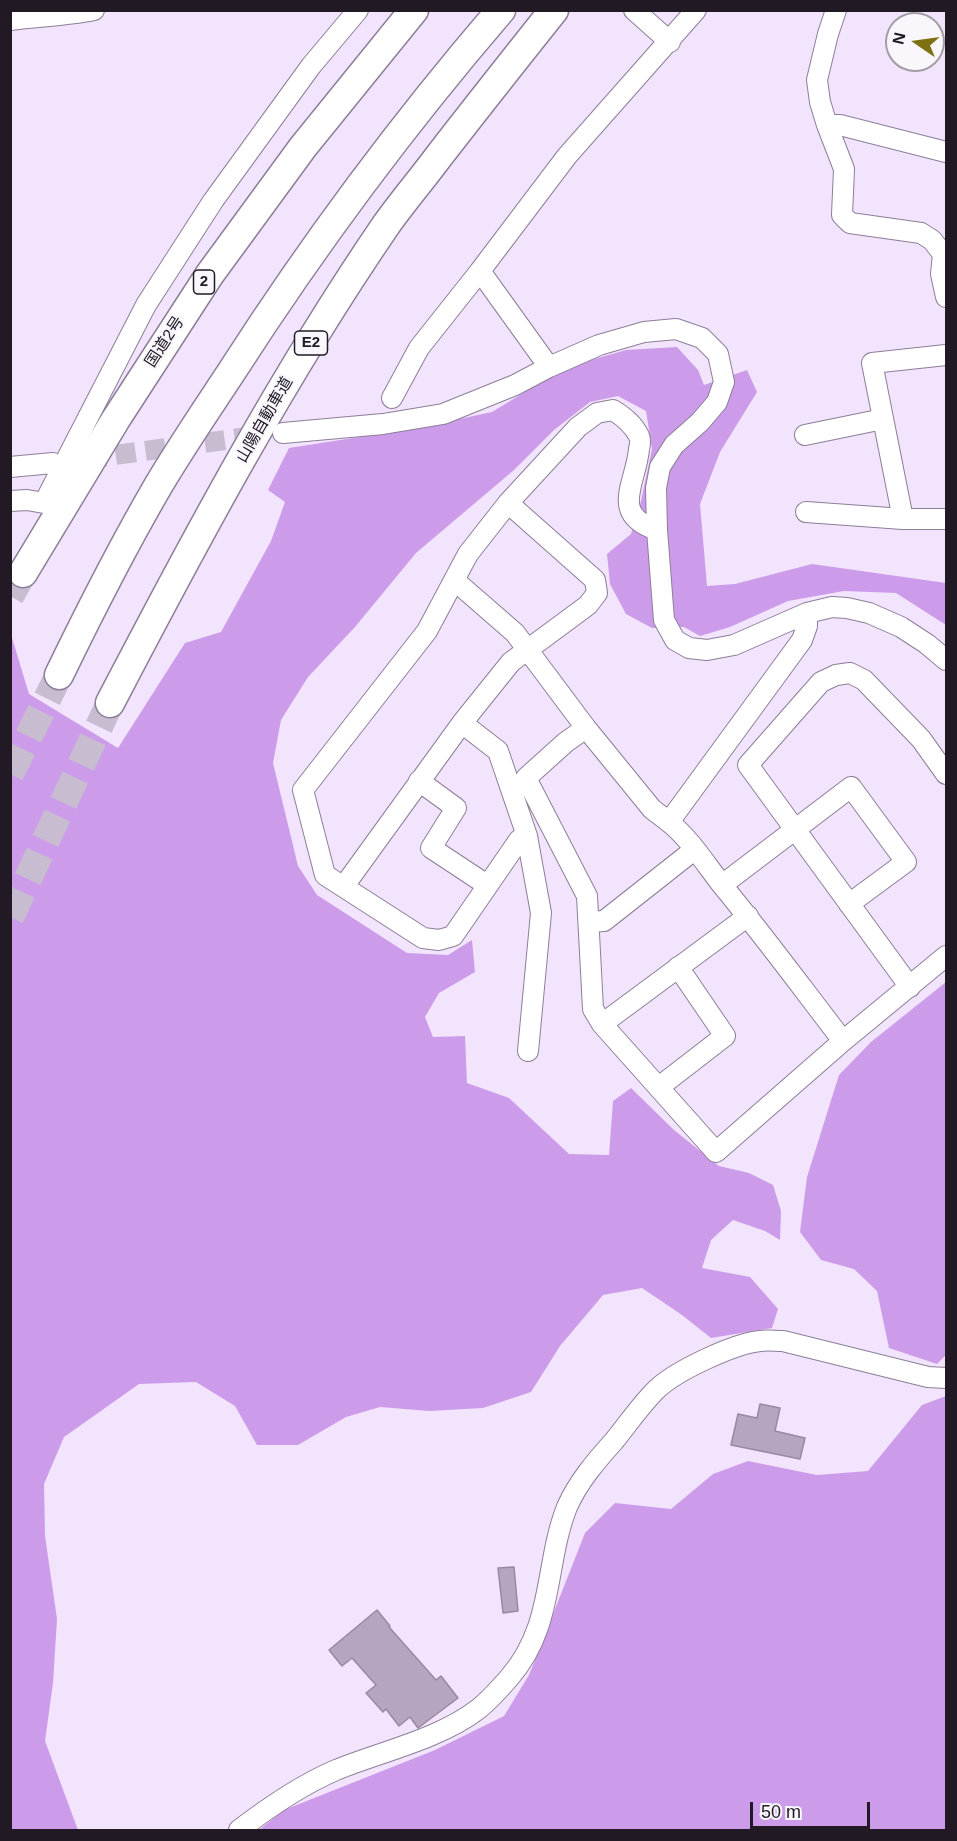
<!DOCTYPE html>
<html>
<head>
<meta charset="utf-8">
<style>
  body { margin:0 }
  #map { position:relative; width:957px; height:1841px; overflow:hidden; background:#f2e4fc; font-family:Helvetica,sans-serif }
  canvas { display:block }
  .frame { position:absolute; inset:0; border:12px solid #211a25; pointer-events:none }
  .north { position:absolute; left:885px; top:12px; width:60px; height:60px; box-sizing:border-box; background:#f9f6fc; border:2px solid #a39ea6; border-radius:50%; rotate:283deg; font-size:16px; font-weight:700; line-height:24px; text-align:center; color:#211a25 }
  .north::after { content:''; display:block; margin:auto; width:21px; height:27px; background:#7d7112; clip-path:polygon(50% 0,100% 100%,50% 72%,0 100%) }
  .scale { position:absolute; left:750px; top:1802px; width:120px; height:27px; box-sizing:border-box; border:3px solid #211a25; border-top:0; padding-left:8px; font-size:18px; line-height:21px; white-space:nowrap; color:#211a25; -webkit-text-stroke:4px #f9f6fc; paint-order:stroke }
</style>
</head>
<body>
<div id="map">
<canvas width="957" height="1841"></canvas>
<div class="frame"></div>
<div class="north">N</div>
<div class="scale">50 m</div>
</div>
<script>
const c = document.querySelector('canvas').getContext('2d');
c.lineJoin = 'round';
function paint(path, color) { c.fillStyle = color; c.fill(path, 'evenodd'); }
function trace(path, color, width, dash) { c.strokeStyle = color; c.lineWidth = width; c.lineCap = dash ? 'butt' : 'round'; c.setLineDash(dash || []); c.stroke(path); }
function drawText(font, color, halo, rows, align = 'center') {
  c.font = font + ' Helvetica,"Noto Sans JP",sans-serif'; c.lineWidth = 4.5; c.setLineDash([]); c.textBaseline = 'middle'; c.strokeStyle = halo; c.fillStyle = color; for (const [text, x, y, turn = 0] of rows) {
    c.save(); c.translate(x, y); c.rotate((+turn || 0) * Math.PI / 180); c.textAlign = isNaN(turn) ? turn : align; if (halo) c.strokeText(text, 0, 0); c.fillText(text, 0, 0); c.restore();
  }
}
paint(new Path2D(`
  M 677,347 L 698,370 L 704,385 L 747,370 L 757,392 L 720,452 L 700,504 L 707,586 L 735,584 L 812,564 L 946,583 L 946,625 L 896,593 L 844,591 L 788,601 L 730,627 L 700,636 L 684,627 L 652,628 L 626,614 L 610,584 L 607,554 L 631,534 L 641,501 L 652,449 L 646,411 L 618,396 L 590,402 L 554,430 L 514,470 L 416,553 L 355,627 L 308,677 L 281,720 L 273,763 L 298,866 L 317,895 L 407,953 L 448,955 L 472,940 L 475,972 L 439,993 L 425,1017 L 433,1037 L 465,1036 L 467,1083 L 509,1098 L 569,1154 L 609,1155 L 613,1101 L 631,1088 L 674,1130 L 719,1166 L 749,1173 L 773,1185 L 781,1211 L 780,1240 L 765,1231 L 733,1220 L 711,1240 L 702,1268 L 750,1277 L 778,1309 L 772,1328 L 711,1338 L 682,1315 L 642,1288 L 603,1295 L 560,1346 L 531,1392 L 483,1408 L 429,1411 L 380,1407 L 346,1417 L 298,1445 L 257,1445 L 235,1406 L 196,1382 L 139,1384 L 64,1437 L 44,1484 L 45,1536 L 57,1619 L 53,1683 L 45,1741 L 78,1830 L 11,1830 L 10,631 L 29,694 L 118,748 L 185,643 L 221,632 L 271,541 L 285,502 L 268,490 L 289,448 L 417,428 L 492,412 L 566,367 L 626,350 Z
  M 946,982 L 946,1355 L 937,1364 L 889,1348 L 877,1291 L 854,1269 L 821,1260 L 800,1232 L 807,1177 L 839,1075 L 871,1042 Z
  M 946,1396 L 946,1830 L 259,1830 L 284,1810 L 435,1750 L 504,1716 L 529,1675 L 585,1533 L 615,1503 L 671,1509 L 713,1474 L 748,1461 L 817,1475 L 868,1471 L 922,1405 Z`), '#cc9ceb');
const building = new Path2D(`
  M 760,1404 L 780,1408 L 775,1431 L 805,1438 L 800,1459 L 731,1445 L 738,1414 L 757,1418 Z
  M 514,1567 L 518,1611 L 503,1613 L 498,1568 Z
  M 377,1610 L 390,1626 L 389,1627 L 436,1680 L 441,1676 L 458,1698 L 418,1728 L 410,1717 L 399,1726 L 386,1709 L 383,1712 L 366,1693 L 376,1685 L 352,1658 L 342,1666 L 329,1650 Z`);
paint(building, '#b5a5c1');
trace(building, '#9888a3', 1.5);
trace(new Path2D(`
  M 86,459 L 262,435`), '#c8bcd1', 20, [20, 10]);
trace(new Path2D(`
  M 10,596 L 23,573
  M 10,774 L 59,675
  M 10,917 L 110,703`), '#c8bcd1', 28, [28, 14]);
const minor = new Path2D(`
  M 634,10 L 670,42
  M 836,10 L 828,34 L 817,80 L 820,102 L 827,125 L 844,169 L 842,215 L 850,223 L 921,233 L 932,240 L 943,254 L 946,256
  M 10,20 C 38,16 66,16 94,10
  M 827,125 L 840,125 L 946,152
  M 943,254 L 941,274 L 946,297
  M 549,367 L 480,271 L 567,156 L 696,10
  M 392,398 L 419,348 L 480,271
  M 283,433 L 383,424 L 443,414 L 515,385 L 549,367 L 599,345 L 644,332 L 676,329 L 702,338 L 718,354 L 724,382 L 717,402 L 700,422 L 674,445 L 660,467 L 656,488 L 657,530 L 664,620 L 675,640 L 689,648 L 707,650 L 734,645 L 807,613 L 832,607 L 847,608 L 869,613 L 901,627 L 927,644 L 946,660
  M 805,435 L 883,419
  M 10,467 L 53,463
  M 10,501 L 27,500 L 44,503 L 146,305 L 213,201 L 311,66 L 358,10
  M 806,512 L 903,519 L 946,519
  M 903,519 L 872,363 L 946,355
  M 454,582 L 461,586 L 515,633 L 586,728 L 652,809 L 669,822
  M 807,613 L 807,626 L 802,640 L 669,822 C 690,839 705,863 722,885 C 764,936 803,989 843,1041
  M 462,723 L 498,751 L 527,836 L 541,913 L 528,1051
  M 586,728 L 566,742 L 526,778 L 587,896 L 593,1009 L 602,1024 L 716,1152 L 843,1041 L 946,956
  M 419,781 L 456,808 L 431,848 L 487,885
  M 527,836 L 519,840 L 453,936 L 439,940 L 423,938 L 325,875 L 303,790 L 427,631 L 468,554 L 508,503 L 578,427 L 597,413 L 613,410 C 624,417 633,424 639,436 C 641,440 640,445 639,449 C 636,484 609,514 657,530
  M 722,885 L 851,787 L 906,862 L 849,904
  M 344,886 L 462,723 L 511,662 L 588,605 L 597,593 L 595,580 L 508,503
  M 590,922 L 604,921 L 694,850
  M 910,987 L 748,765 L 821,682 L 836,675 L 850,673 L 864,680 L 921,739 L 946,774
  M 602,1024 L 748,916
  M 659,1087 L 725,1036 L 678,967
  M 239,1830 C 269,1807 301,1785 336,1770 C 380,1752 439,1739 477,1710 C 489,1701 500,1688 509,1678 C 555,1625 544,1565 567,1507 C 578,1482 596,1461 614,1441 C 628,1424 642,1403 658,1388 C 678,1370 733,1344 760,1341 C 767,1340 775,1341 783,1341 L 928,1377 L 946,1378`);
const highway = new Path2D(`
  M 23,573 L 116,419 L 210,274 L 303,147 L 414,10
  M 59,675 C 90,611 122,548 158,486 C 181,447 207,409 232,371 C 313,245 403,124 501,10
  M 110,703 C 195,540 282,377 386,225 C 403,201 422,179 439,156 C 477,107 515,59 554,10`);
trace(minor, '#8d7e98', 22);
trace(highway, '#8d7e98', 31);
trace(minor, '#fff', 20);
trace(highway, '#fff', 28);
for (const [x, y, w] of [
  [204,282,21],
  [311,343,33]
]) { const box = new Path2D(); box.roundRect(x - w / 2, y - 12, w, 24, 4.5); c.fillStyle = '#f9f6fc'; c.fill(box); trace(box, '#211a25', 1.5); }
drawText('bold 15px', '#211a25', null, [
  ["2",204,282],
  ["E2",311,343]
]);
drawText('16px', '#211a25', '#f9f6fc', [
  ["国道2号",165,342,-57],
  ["山陽自動車道",265,420,-60]
]);
</script>
</body>
</html>
